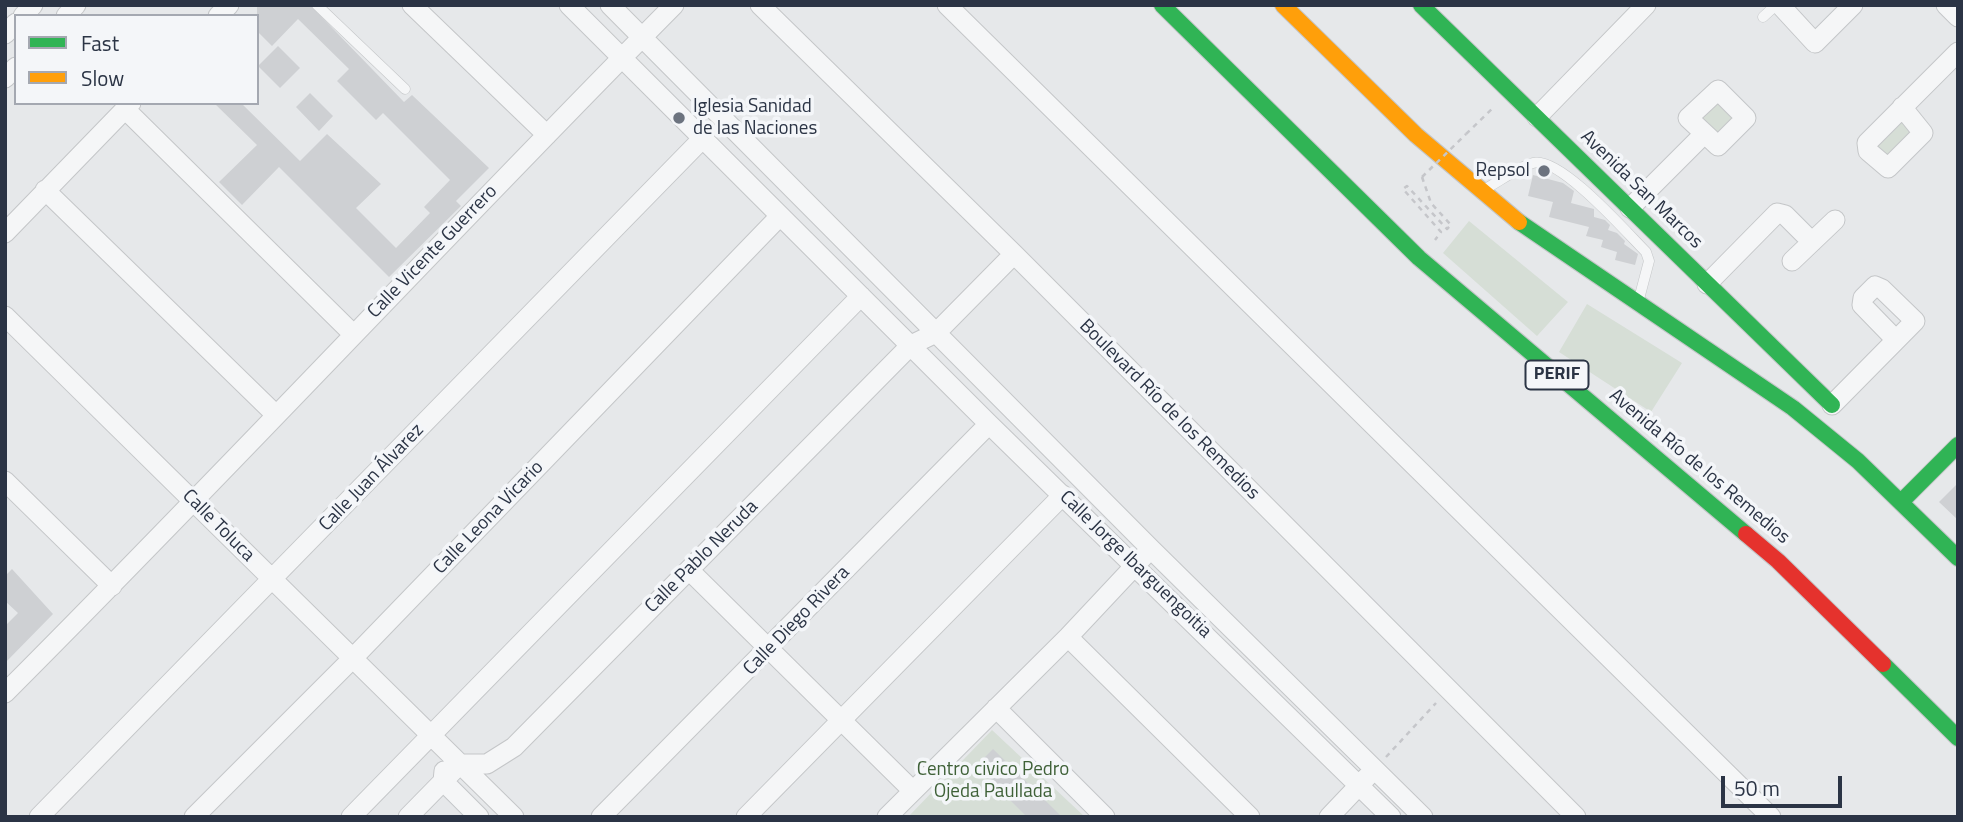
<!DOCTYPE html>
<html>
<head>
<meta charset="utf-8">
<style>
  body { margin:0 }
  #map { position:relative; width:1963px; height:822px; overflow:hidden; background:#e6e8ea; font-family:"Titillium Web",sans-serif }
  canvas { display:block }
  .frame { position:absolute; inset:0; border:7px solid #2b3445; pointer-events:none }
  .legend { position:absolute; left:14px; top:14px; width:245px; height:91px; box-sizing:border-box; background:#f4f6f9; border:2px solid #a4a8b1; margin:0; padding:9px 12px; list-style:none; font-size:21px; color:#2b3445 }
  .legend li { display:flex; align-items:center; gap:14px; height:35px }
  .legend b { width:35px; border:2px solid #a4a8b1 }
  .scale { position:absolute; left:1721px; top:776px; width:121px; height:32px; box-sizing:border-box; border:4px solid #2b3445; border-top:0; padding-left:9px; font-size:21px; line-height:24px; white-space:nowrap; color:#2b3445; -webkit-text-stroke:5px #f4f6f9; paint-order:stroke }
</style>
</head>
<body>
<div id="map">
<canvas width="1963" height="822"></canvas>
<div class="frame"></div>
<ul class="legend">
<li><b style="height:9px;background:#30b455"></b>Fast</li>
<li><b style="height:9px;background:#ff9f0a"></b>Slow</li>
</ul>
<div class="scale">50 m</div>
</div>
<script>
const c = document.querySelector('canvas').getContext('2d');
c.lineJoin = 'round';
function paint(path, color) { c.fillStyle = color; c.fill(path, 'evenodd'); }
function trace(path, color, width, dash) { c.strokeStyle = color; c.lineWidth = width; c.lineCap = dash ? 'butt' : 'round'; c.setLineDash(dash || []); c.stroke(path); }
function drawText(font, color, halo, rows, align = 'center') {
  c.font = font + ' "Titillium Web",sans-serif'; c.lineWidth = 7; c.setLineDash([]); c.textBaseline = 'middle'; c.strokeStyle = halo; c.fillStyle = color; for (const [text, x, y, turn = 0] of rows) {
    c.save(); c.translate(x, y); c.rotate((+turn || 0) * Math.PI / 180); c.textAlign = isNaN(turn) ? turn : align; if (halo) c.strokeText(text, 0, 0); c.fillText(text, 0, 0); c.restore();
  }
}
paint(new Path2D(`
  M 1718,96 L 1740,118 L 1718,140 L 1695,118 Z
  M 1903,115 L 1919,133 L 1888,163 L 1871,145 Z
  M 1469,221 L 1568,302 L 1537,336 L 1443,253 Z
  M 1587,304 L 1682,363 L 1651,412 L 1559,352 Z
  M 992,730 L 1085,817 L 908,817 Z`), '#d6ded6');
paint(new Path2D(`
  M 257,5 L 310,5 L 404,102 L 412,95 L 489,168 L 456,201 L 461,206 L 389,277 L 279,167 L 242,205 L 219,182 L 257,145 L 214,103 L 241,103 L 300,161 L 327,134 L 381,184 L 356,208 L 396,248 L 430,213 L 424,207 L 450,180 L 383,113 L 376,120 L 337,81 L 349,69 L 298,19 L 272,46 L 257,31 Z
  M 278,46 L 300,68 L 280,88 L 258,66 Z
  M 310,93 L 333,116 L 319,131 L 296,107 Z
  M 1533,175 L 1563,183 L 1574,191 L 1571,203 L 1594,209 L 1594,217 L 1605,220 L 1610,225 L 1608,230 L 1617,233 L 1625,241 L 1624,244 L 1638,254 L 1635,265 L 1615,260 L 1617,252 L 1601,247 L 1603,240 L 1586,236 L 1589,227 L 1549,217 L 1553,202 L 1528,196 Z
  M 1958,483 L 1958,520 L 1939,502 Z
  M 12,569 L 53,614 L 5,663 L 5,626 L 18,613 L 5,601 L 5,576 Z
  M 993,749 L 1062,817 L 1027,817 L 976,766 Z`), '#ced0d3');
const lane = new Path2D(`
  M 317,5 L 405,89
  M 1763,17 L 1776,5
  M 1485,189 C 1500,181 1517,168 1533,163 C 1559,155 1627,233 1646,252 L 1649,261 L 1639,299`);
const street = new Path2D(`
  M 412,5 L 547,135
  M 569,5 L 989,424 L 1391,817
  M 610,5 L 1151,549 L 1423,817
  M 760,5 L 1014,254 L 1576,817
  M 947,5 L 1771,817
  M 1780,5 L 1815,43 L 1853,5
  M 1946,5 L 1958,17
  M 23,16 L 33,5
  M 66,16 L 76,5
  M 218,16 L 229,5
  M 5,34 L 16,23
  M 5,78 L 16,67
  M 1718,90 L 1746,118 L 1718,146 L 1688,118 Z
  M 1902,107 L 1923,133 L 1888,168 L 1868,151 L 1867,143 L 1958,52
  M 125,109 L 353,334
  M 1537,117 L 1646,5
  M 45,190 L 276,415
  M 1630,208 L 1703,135
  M 5,233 L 131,103
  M 1792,261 L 1835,220
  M 1707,284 L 1777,213 L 1785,215 L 1812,242
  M 5,316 L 514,817
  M 1832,405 L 1915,321 L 1882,289 L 1875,286 L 1863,298 L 1862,305 L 1896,340
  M 5,481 L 112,586
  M 689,570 L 913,791
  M 1068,637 L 1250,817
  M 5,693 C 231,467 449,232 674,5
  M 996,708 L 1105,817
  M 444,771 L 443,781 L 479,817
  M 39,817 L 703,138
  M 194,817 L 353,658 L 780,216
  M 351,817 L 861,296
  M 408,817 L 460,764 L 487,764 L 514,747 L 911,345 L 936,333 L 1014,254
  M 601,817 L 989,424
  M 746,817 L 1063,495
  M 887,817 L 1068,637 L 1144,556
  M 1329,817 L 1367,777`);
const fast = new Path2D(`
  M 1162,5 L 1419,258 L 1746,534
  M 1421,5 L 1832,405
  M 1519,222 L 1793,408 L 1858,461 L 1958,558
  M 1901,502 L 1958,445
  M 1883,664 L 1958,738`);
const slow = new Path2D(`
  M 1283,5 L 1416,135 L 1519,222`);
const jam = new Path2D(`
  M 1746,534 L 1778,561 L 1883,664`);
trace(lane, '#c4c6c8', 11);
trace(street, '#c4c6c8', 21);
trace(fast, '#c4c6c8', 18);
trace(slow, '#c4c6c8', 18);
trace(jam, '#c4c6c8', 18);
trace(new Path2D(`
  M 1466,134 L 1494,107
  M 1422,177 L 1431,203 L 1451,225 L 1447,229 L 1407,186 L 1403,189 L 1441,232 L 1435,240
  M 1386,757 L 1436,703`), '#c5c6ca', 2.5, [5, 5]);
trace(lane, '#f5f6f7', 10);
trace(street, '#f5f6f7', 19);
trace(fast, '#30b455', 16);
trace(slow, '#ff9f0a', 16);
trace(jam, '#e5322d', 16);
trace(new Path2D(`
  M 1422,177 L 1466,134`), '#c5c6ca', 2.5, [5, 5]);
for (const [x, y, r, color] of [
  [679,118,7,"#6c737f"],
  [1544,171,7,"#6c737f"]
]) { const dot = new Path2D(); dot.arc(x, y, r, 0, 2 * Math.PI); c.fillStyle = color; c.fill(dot); trace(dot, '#f4f6f9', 2.5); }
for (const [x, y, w] of [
  [1557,375,63]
]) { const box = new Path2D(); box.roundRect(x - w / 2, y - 14.5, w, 29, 5); c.fillStyle = '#f4f6f9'; c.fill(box); trace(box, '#2b3445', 2); }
drawText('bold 18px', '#2b3445', null, [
  ["PERIF",1557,375]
]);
drawText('19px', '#2b3445', '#f4f6f9', [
  ["Iglesia Sanidad",693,107],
  ["de las Naciones",693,129],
  ["Repsol",1530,171,"right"]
], 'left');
drawText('19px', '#2b3445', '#f4f6f9', [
  ["Avenida San Marcos",1641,190,44],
  ["Calle Vicente Guerrero",433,252,-46],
  ["Boulevard Río de los Remedios",1169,410,45],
  ["Avenida Río de los Remedios",1699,467,40],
  ["Calle Juan Álvarez",372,478,-46],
  ["Calle Leona Vicario",489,518,-46],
  ["Calle Toluca",218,526,45],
  ["Calle Pablo Neruda",702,557,-45],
  ["Calle Jorge Ibarguengoitia",1135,565,44],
  ["Calle Diego Rivera",797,621,-46]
]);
drawText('19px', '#3f6138', '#f4f6f9', [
  ["Centro civico Pedro",993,770],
  ["Ojeda Paullada",993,792]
]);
</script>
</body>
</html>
